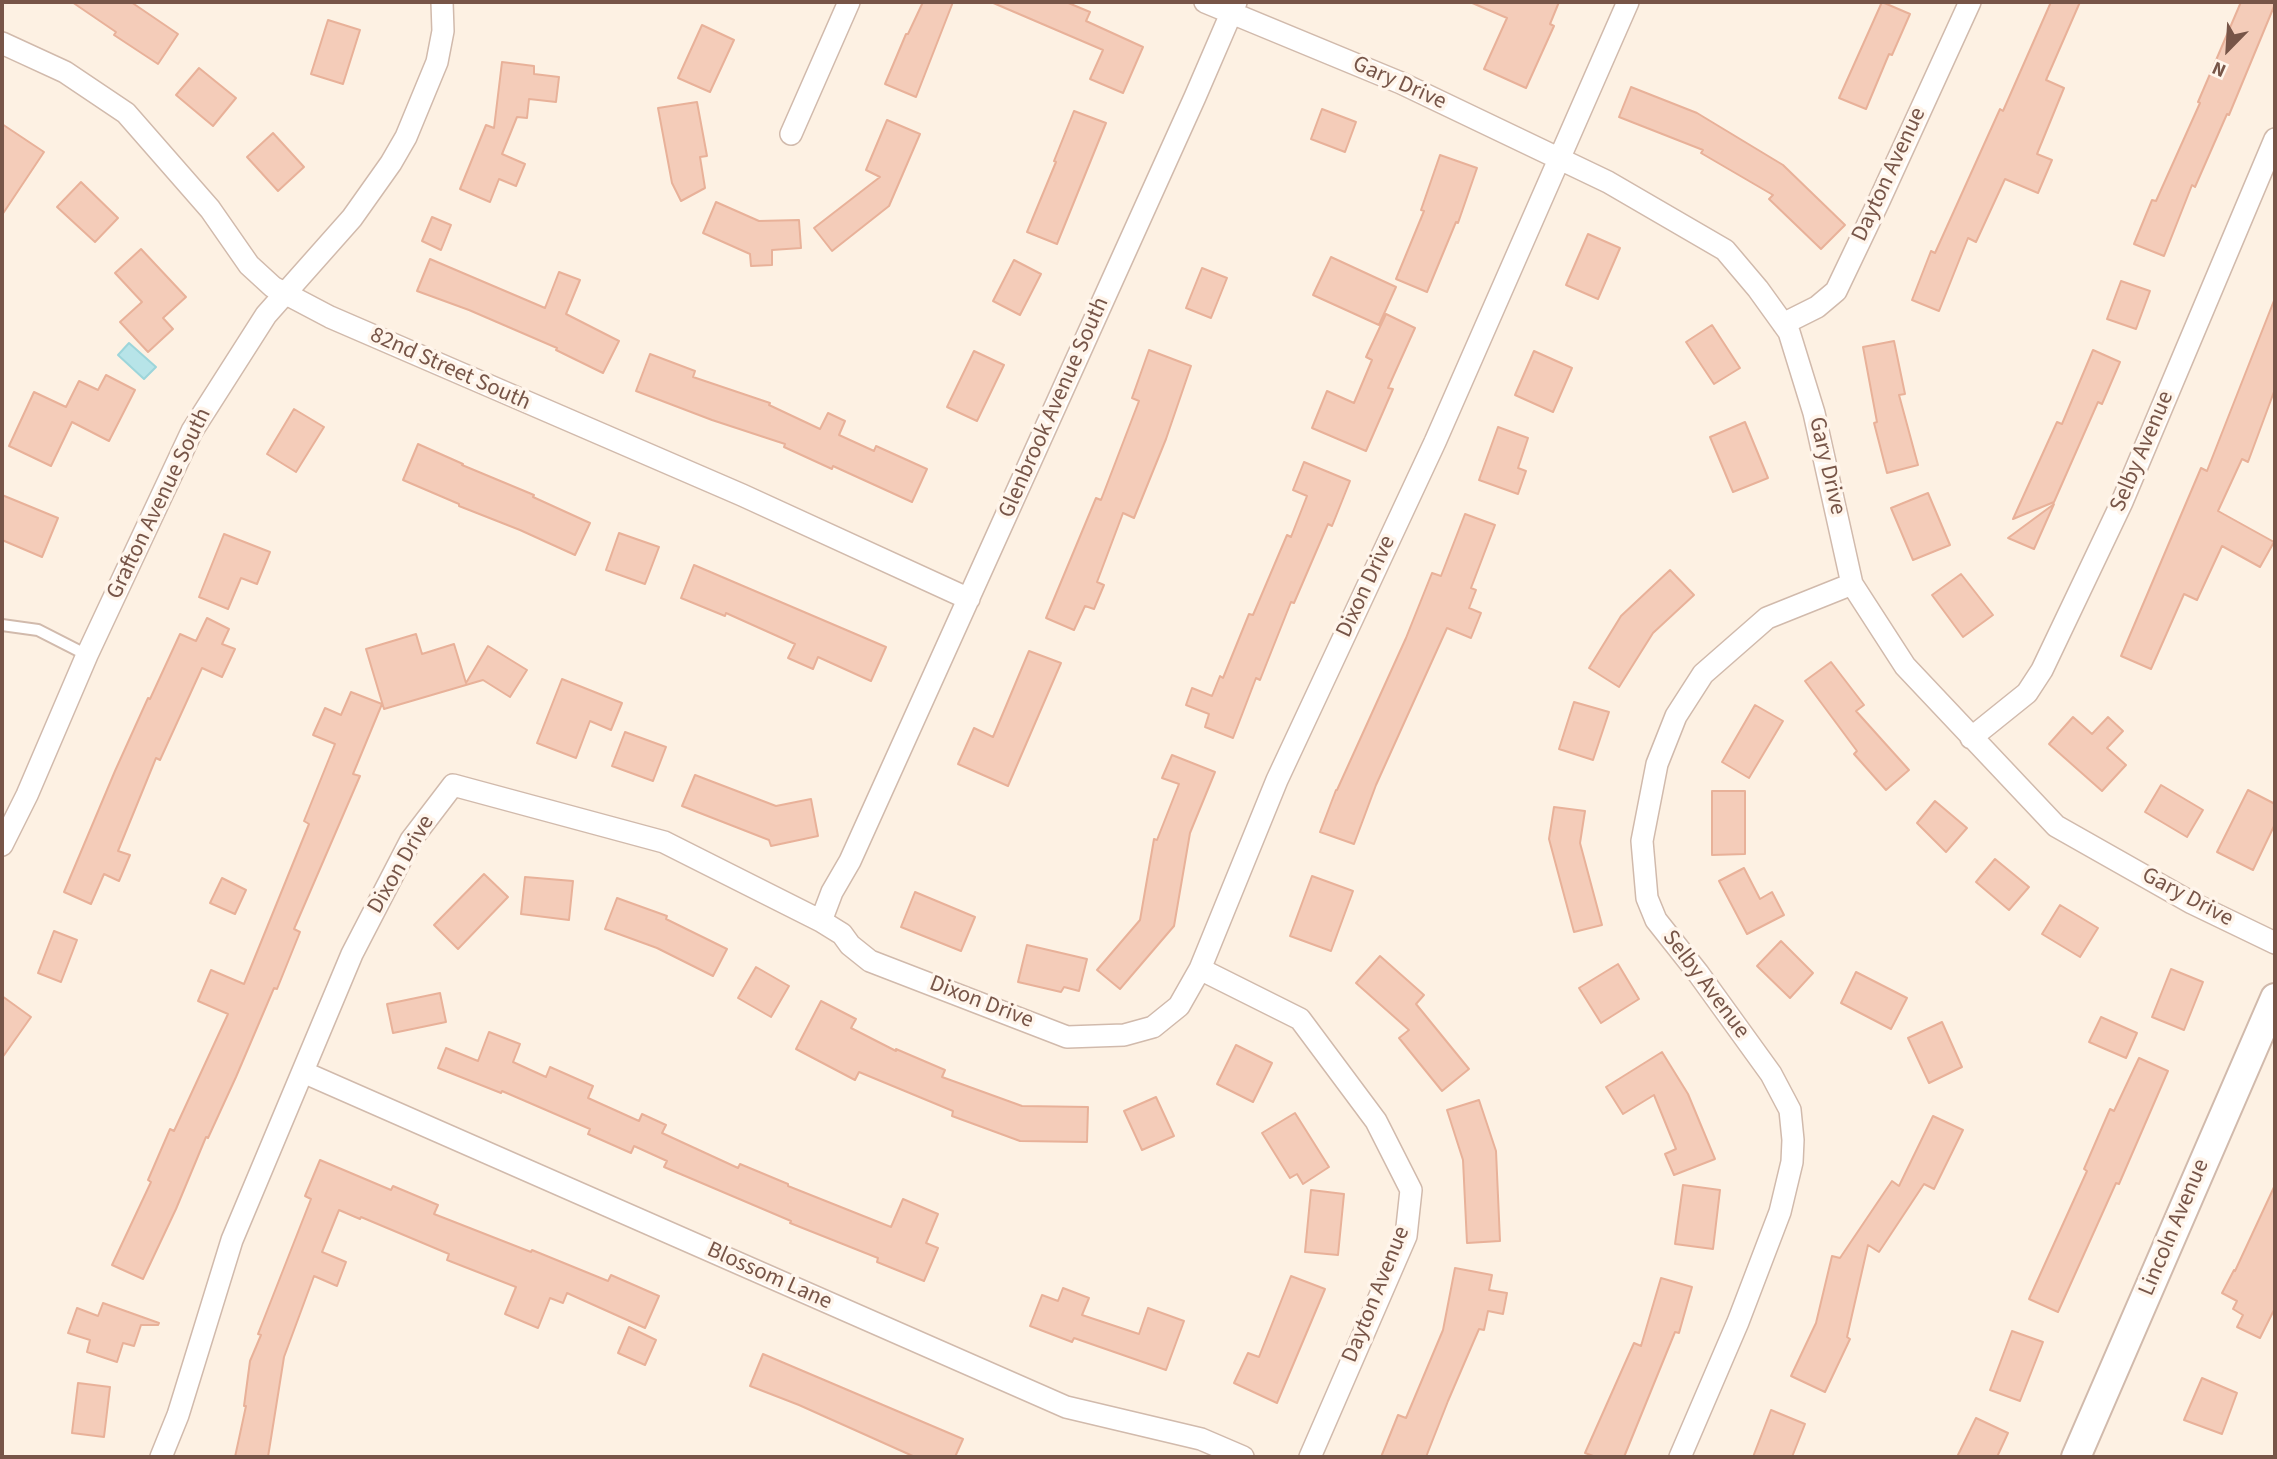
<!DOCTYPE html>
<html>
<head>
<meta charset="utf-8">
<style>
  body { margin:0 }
  #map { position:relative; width:2277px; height:1459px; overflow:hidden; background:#fdf1e3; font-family:"Source Sans 3",sans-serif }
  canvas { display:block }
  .frame { position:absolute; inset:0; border:4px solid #775548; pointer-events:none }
  .north { position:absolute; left:2193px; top:14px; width:70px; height:70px; -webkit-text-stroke:5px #fff5eb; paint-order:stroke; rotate:204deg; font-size:19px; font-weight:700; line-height:28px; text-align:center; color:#775548 }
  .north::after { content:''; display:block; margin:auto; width:24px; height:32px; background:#775548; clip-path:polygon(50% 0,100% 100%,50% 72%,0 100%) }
</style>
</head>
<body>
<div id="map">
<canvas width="2277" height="1459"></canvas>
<div class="frame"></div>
<div class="north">N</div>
</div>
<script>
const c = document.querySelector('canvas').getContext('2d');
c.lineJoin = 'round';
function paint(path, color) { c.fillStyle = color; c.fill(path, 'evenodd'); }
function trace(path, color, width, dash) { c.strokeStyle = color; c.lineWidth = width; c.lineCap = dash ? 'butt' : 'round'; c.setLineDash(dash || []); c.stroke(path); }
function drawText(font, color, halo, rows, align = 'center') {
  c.font = font + ' "Source Sans 3",sans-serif'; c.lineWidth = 7; c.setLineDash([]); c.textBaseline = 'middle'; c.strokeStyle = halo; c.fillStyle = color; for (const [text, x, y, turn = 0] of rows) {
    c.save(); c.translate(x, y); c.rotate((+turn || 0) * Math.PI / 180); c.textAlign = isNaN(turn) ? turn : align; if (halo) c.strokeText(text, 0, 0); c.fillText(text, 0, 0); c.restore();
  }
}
const water = new Path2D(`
  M 129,343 L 156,367 L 144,379 L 118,355 Z`);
paint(water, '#b7e4e8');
trace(water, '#9cd5da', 2);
const building = new Path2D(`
  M 72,2 L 131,2 L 178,34 L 158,64 L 114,35 L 116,32 Z
  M 923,2 L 953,2 L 916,97 L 885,84 L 906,34 L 908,34 Z
  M 991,2 L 1066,2 L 1090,12 L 1086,21 L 1143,47 L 1123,93 L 1090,79 L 1103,50 Z
  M 1470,2 L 1559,2 L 1550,24 L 1554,26 L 1526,88 L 1484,69 L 1507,18 Z
  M 1882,2 L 1910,14 L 1892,55 L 1889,54 L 1866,109 L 1839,98 Z
  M 2051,2 L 2080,2 L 2046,80 L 2064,88 L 2037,154 L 2052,160 L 2038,193 L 2005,179 L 1976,242 L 1968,238 L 1939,311 L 1912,300 L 1931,251 L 1935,253 L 2000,109 L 2003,111 Z
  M 2241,2 L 2275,2 L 2275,4 L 2229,115 L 2227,114 L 2195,187 L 2192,185 L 2164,256 L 2134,244 L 2152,200 L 2156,201 L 2200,103 L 2198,102 Z
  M 328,20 L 360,30 L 343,84 L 311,74 Z
  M 702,25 L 734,40 L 710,92 L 678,78 Z
  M 502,62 L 534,66 L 534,74 L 559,77 L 556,102 L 529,99 L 527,118 L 517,117 L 502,154 L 525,164 L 516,186 L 499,179 L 490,202 L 460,189 L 486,125 L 494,128 Z
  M 199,68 L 236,98 L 213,126 L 176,95 Z
  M 1631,87 L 1697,113 L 1783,165 L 1845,225 L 1821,249 L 1769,199 L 1773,195 L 1701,153 L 1703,150 L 1619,117 Z
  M 697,102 L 707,156 L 700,157 L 705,188 L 681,201 L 672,183 L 658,108 Z
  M 1322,109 L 1356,122 L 1345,152 L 1311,139 Z
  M 1074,111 L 1106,123 L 1057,244 L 1027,232 L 1056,162 L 1054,161 Z
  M 887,120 L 920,134 L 889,206 L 832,251 L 814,228 L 880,177 L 866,170 Z
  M 2,124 L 44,152 L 2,215 Z
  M 273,133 L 304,167 L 278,191 L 247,157 Z
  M 1440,155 L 1477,168 L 1458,223 L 1456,222 L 1427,292 L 1396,279 L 1424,211 L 1421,210 Z
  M 81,182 L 118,218 L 95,242 L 57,207 Z
  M 716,202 L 759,221 L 799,220 L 801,248 L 772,250 L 772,265 L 751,266 L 750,254 L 703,233 Z
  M 432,217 L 451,225 L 441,250 L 422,241 Z
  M 1588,234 L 1620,248 L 1598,299 L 1566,285 Z
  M 141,249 L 186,297 L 163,318 L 173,329 L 148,352 L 120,322 L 142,302 L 115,273 Z
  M 1331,257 L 1396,287 L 1379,325 L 1313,295 Z
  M 430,259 L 545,308 L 559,272 L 580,280 L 566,314 L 619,341 L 603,373 L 556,350 L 557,348 L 469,310 L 417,291 Z
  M 1014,260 L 1041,274 L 1020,315 L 993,301 Z
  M 1202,268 L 1227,278 L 1211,318 L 1186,308 Z
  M 2121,281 L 2150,291 L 2136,329 L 2107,319 Z
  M 2275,298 L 2275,389 L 2248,462 L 2242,459 L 2218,511 L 2274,542 L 2260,567 L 2222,546 L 2197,600 L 2184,594 L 2151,669 L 2121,656 L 2201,468 L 2207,471 Z
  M 1386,314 L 1415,328 L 1388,388 L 1393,389 L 1366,451 L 1312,428 L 1327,391 L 1354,403 L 1372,360 L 1366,357 Z
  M 1712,325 L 1740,368 L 1714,384 L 1686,342 Z
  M 1894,341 L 1905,394 L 1899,395 L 1918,465 L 1887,473 L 1874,423 L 1877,422 L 1863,347 Z
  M 1149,350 L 1191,366 L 1166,439 L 1134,518 L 1123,513 L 1097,582 L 1104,585 L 1094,609 L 1085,606 L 1074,630 L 1046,618 L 1096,498 L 1101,500 L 1139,401 L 1132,398 Z
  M 2093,350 L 2120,362 L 2102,404 L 2098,402 L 2054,502 L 2013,519 L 2057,422 L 2062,424 Z
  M 974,351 L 1004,365 L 977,421 L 947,407 Z
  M 1534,351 L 1572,368 L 1553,412 L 1515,395 Z
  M 650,354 L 695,371 L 693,377 L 770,403 L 769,405 L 820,429 L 828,413 L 845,421 L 839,435 L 874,451 L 876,446 L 927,469 L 912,502 L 833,466 L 832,469 L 784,447 L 785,444 L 712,420 L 636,391 Z
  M 106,375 L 135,390 L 109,441 L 72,422 L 51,466 L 9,446 L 34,392 L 66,407 L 79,381 L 98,390 Z
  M 294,409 L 324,427 L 296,472 L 267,454 Z
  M 1745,422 L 1768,478 L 1733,492 L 1710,437 Z
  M 1498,427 L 1528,438 L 1518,468 L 1526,471 L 1518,494 L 1479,480 Z
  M 418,444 L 463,464 L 462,465 L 534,495 L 533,497 L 590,523 L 575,555 L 520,530 L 459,506 L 459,504 L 403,480 Z
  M 1304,462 L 1350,481 L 1332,526 L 1328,524 L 1294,603 L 1291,602 L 1260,680 L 1256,678 L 1233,738 L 1205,727 L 1209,714 L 1186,705 L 1192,688 L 1212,696 L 1220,676 L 1223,678 L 1249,614 L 1253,615 L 1287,535 L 1291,537 L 1307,496 L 1293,490 Z
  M 1928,493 L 1950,545 L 1913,560 L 1891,508 Z
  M 2,495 L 58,518 L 42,557 L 2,540 Z
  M 2054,504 L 2034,549 L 2008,538 Z
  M 1465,514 L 1495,525 L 1471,588 L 1476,590 L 1469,608 L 1481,613 L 1471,638 L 1447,628 L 1376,785 L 1354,844 L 1320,832 L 1336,790 L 1337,790 L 1406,638 L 1432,573 L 1441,576 Z
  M 619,533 L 659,547 L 645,584 L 606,570 Z
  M 224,534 L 270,552 L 257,584 L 241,578 L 228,609 L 199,597 Z
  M 694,565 L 886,647 L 871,681 L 818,657 L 813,669 L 788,658 L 795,644 L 726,613 L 725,616 L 681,598 Z
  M 1670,570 L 1694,595 L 1653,633 L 1619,687 L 1589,668 L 1621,616 Z
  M 1961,574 L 1993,615 L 1963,637 L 1932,595 Z
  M 207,618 L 229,629 L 222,644 L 235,649 L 222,677 L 202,668 L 160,760 L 156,758 L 118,851 L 130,855 L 119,881 L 104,874 L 91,904 L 64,892 L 115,771 L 148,698 L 150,699 L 180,634 L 196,641 Z
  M 416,634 L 422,654 L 454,644 L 466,683 L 488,646 L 527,670 L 510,697 L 483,680 L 384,709 L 366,649 Z
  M 1029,651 L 1061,663 L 1008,786 L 958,764 L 974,728 L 993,737 Z
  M 1831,662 L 1864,705 L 1856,711 L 1909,770 L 1886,790 L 1854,754 L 1857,751 L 1805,681 Z
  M 562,679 L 622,703 L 611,730 L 590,721 L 576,758 L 537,743 Z
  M 351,692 L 382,704 L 353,774 L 360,776 L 294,929 L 300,932 L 277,989 L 274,988 L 236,1077 L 208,1138 L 206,1137 L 176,1209 L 143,1279 L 112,1265 L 151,1182 L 148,1180 L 170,1129 L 174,1131 L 228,1014 L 198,1001 L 211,970 L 244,984 L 309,824 L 304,821 L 335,744 L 313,735 L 325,708 L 341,715 Z
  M 1574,702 L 1609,712 L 1593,760 L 1559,749 Z
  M 1755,705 L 1783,721 L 1749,778 L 1722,762 Z
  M 2073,717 L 2092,734 L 2108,717 L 2123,731 L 2107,748 L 2126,765 L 2102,791 L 2049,744 Z
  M 625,732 L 666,747 L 653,781 L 612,766 Z
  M 1172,755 L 1215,772 L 1190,833 L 1174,926 L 1120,989 L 1097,970 L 1140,920 L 1154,839 L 1157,840 L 1179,784 L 1162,778 Z
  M 695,775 L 776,806 L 811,799 L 818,836 L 771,846 L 769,840 L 682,806 Z
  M 2161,785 L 2203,810 L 2187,837 L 2145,812 Z
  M 2248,790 L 2275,804 L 2275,824 L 2253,870 L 2217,852 Z
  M 1712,791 L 1745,791 L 1745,854 L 1712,855 Z
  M 1935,801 L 1967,828 L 1946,852 L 1917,823 Z
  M 1554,807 L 1585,811 L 1580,843 L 1602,925 L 1574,932 L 1549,839 Z
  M 1995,859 L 2029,887 L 2009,910 L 1976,882 Z
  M 1744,868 L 1760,899 L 1772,892 L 1784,915 L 1747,934 L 1719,881 Z
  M 484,874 L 508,897 L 458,949 L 434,925 Z
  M 1312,876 L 1353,891 L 1331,951 L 1290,936 Z
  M 525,877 L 573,881 L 569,920 L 521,914 Z
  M 222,878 L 246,890 L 235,914 L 210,903 Z
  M 915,892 L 975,917 L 961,951 L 901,927 Z
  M 617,898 L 667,916 L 666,919 L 727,949 L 713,976 L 657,948 L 605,929 Z
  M 2060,905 L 2098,928 L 2080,957 L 2042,934 Z
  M 54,931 L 77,940 L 61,982 L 38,973 Z
  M 1781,941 L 1813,973 L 1790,998 L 1757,966 Z
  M 1027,945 L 1087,959 L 1079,991 L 1064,987 L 1061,992 L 1018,982 Z
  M 1380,956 L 1424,995 L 1416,1004 L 1469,1069 L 1442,1091 L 1399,1038 L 1409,1030 L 1356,983 Z
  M 1618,964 L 1639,999 L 1601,1023 L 1579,988 Z
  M 756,967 L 789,986 L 771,1017 L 738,998 Z
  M 2171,969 L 2203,982 L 2184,1030 L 2152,1017 Z
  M 1856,972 L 1907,998 L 1891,1029 L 1841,1003 Z
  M 440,993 L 446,1022 L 393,1033 L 387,1004 Z
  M 2,996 L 31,1017 L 2,1058 Z
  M 821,1001 L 856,1019 L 851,1028 L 896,1051 L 896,1049 L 945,1070 L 942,1077 L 1022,1106 L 1088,1107 L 1087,1142 L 1020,1141 L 952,1116 L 953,1111 L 859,1072 L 855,1080 L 796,1049 Z
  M 2101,1017 L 2137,1033 L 2126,1058 L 2089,1042 Z
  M 1942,1022 L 1962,1067 L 1929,1083 L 1908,1038 Z
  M 489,1032 L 520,1044 L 513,1062 L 546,1077 L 550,1067 L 593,1086 L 588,1098 L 639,1121 L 642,1114 L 666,1125 L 662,1133 L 738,1168 L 740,1164 L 788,1184 L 788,1186 L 891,1227 L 903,1199 L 938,1214 L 926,1243 L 938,1248 L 924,1281 L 877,1262 L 878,1258 L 790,1223 L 791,1221 L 664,1167 L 667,1161 L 634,1146 L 631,1153 L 588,1134 L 590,1129 L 502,1091 L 501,1093 L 438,1068 L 446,1048 L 478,1061 Z
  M 1236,1045 L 1272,1063 L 1253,1102 L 1217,1084 Z
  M 1662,1052 L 1688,1094 L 1715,1159 L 1674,1175 L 1665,1154 L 1676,1149 L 1654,1095 L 1623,1114 L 1606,1087 Z
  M 2139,1058 L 2168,1071 L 2119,1184 L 2116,1183 L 2058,1312 L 2029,1299 L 2087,1171 L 2084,1169 L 2110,1109 L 2114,1111 Z
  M 1156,1097 L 1174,1136 L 1142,1150 L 1124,1111 Z
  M 1479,1100 L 1496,1151 L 1500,1241 L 1467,1243 L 1463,1160 L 1447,1110 Z
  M 1295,1113 L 1329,1167 L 1303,1184 L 1297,1174 L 1290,1178 L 1262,1133 Z
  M 1933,1116 L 1963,1130 L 1934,1189 L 1924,1184 L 1879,1252 L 1868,1245 L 1847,1337 L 1850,1339 L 1825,1392 L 1791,1376 L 1816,1323 L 1832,1256 L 1840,1258 L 1892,1181 L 1899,1186 Z
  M 320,1160 L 391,1190 L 393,1186 L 438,1205 L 434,1214 L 531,1252 L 532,1250 L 608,1281 L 611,1275 L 659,1296 L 645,1328 L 567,1293 L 563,1303 L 550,1298 L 538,1328 L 505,1314 L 516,1287 L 447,1260 L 449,1254 L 361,1217 L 360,1219 L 339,1210 L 322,1252 L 346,1262 L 337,1286 L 314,1276 L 284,1357 L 268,1457 L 235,1457 L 246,1406 L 244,1406 L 250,1361 L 261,1335 L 258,1334 L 311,1199 L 305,1196 Z
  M 1683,1185 L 1720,1190 L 1713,1249 L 1675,1244 Z
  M 2275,1185 L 2275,1308 L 2260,1338 L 2237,1327 L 2243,1315 L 2233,1309 L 2237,1301 L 2222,1293 L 2234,1270 L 2235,1271 Z
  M 1311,1190 L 1344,1194 L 1338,1255 L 1305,1252 Z
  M 1455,1268 L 1492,1275 L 1489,1290 L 1507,1293 L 1503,1314 L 1488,1311 L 1484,1330 L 1479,1329 L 1448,1401 L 1426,1457 L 1381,1457 L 1398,1415 L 1406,1418 L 1443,1330 Z
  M 1291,1276 L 1325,1289 L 1277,1403 L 1234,1383 L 1248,1353 L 1259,1357 Z
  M 1661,1278 L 1692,1287 L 1679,1333 L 1675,1332 L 1624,1457 L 1596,1457 L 1585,1453 L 1634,1343 L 1641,1346 Z
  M 1063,1288 L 1089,1298 L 1082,1315 L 1139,1334 L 1148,1308 L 1184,1321 L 1166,1370 L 1074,1338 L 1072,1342 L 1030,1326 L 1042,1295 L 1058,1301 Z
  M 103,1303 L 159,1323 L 158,1325 L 141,1325 L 134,1346 L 123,1343 L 117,1362 L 87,1352 L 90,1340 L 68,1333 L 77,1308 L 98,1316 Z
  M 629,1327 L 656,1340 L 645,1365 L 618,1353 Z
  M 2012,1331 L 2043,1342 L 2020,1401 L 1990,1390 Z
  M 763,1354 L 963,1439 L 955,1457 L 915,1457 L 799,1405 L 750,1386 Z
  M 2202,1378 L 2237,1393 L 2222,1434 L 2184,1420 Z
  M 78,1383 L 110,1387 L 104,1437 L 72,1433 Z
  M 1771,1410 L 1805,1424 L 1792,1457 L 1753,1457 Z
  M 1976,1418 L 2008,1433 L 1997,1457 L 1957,1457 Z`);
paint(building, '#f4ccb9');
trace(building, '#e8b199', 2);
const service = new Path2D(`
  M 2,625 L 38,630 L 87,655`);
const minor = new Path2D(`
  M 1205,2 L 1401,83 L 1608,182 L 1725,250 L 1758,289 L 1789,332 L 1814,413 L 1852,584 L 1905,666 L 2056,826 L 2192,903 L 2275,943
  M 2,43 L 65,72 L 126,113 L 210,209 L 249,265 L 273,287 L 330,317 L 742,495 L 969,599
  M 791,134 L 849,2
  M 1783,324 L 1817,307 L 1836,291 L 1879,201 L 1970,2
  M 1971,738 L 2027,693 L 2042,670 L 2122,502 L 2275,139
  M 2,845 L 27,795 L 87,655 L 192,431 L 266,315 L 352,218 L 391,163 L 406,137 L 437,62 L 443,31 L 442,2
  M 821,921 L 832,892 L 850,861 L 1195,97 L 1236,2
  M 1200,969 L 1300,1019 L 1376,1121 L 1411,1190 L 1406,1236 L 1310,1457
  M 303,1072 L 1066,1407 L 1201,1439 L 1243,1457
  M 161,1457 L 178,1415 L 232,1240 L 352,954 L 411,840 L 453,785 L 664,842 L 821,921 L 842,934 L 850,945 L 870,961 L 1067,1037 L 1124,1035 L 1153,1027 L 1179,1006 L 1200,969 L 1277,780 L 1435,442 L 1628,2
  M 1680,1457 L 1738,1322 L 1780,1212 L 1792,1162 L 1793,1140 L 1790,1110 L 1771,1074 L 1698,973 L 1656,920 L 1647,898 L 1642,841 L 1657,764 L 1676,716 L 1703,674 L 1767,618 L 1852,584`);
const tertiary = new Path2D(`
  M 2076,1457 L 2275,998`);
trace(service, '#d1baac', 14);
trace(minor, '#d1baac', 24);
trace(tertiary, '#d1baac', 32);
trace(service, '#fff', 10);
trace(minor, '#fff', 21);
trace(tertiary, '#fff', 28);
drawText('23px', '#775548', '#fff5eb', [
  ["Gary Drive",1399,84,24],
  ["Dayton Avenue",1890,175,-65],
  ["82nd Street South",450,370,24],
  ["Glenbrook Avenue South",1055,408,-66],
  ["Selby Avenue",2143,452,-67],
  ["Gary Drive",1826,466,77],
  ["Grafton Avenue South",160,504,-64],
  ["Dixon Drive",1367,587,-65],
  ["Dixon Drive",402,865,-60],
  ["Gary Drive",2187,898,28],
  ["Selby Avenue",1705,985,53],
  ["Dixon Drive",981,1003,21],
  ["Lincoln Avenue",2175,1228,-67],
  ["Blossom Lane",769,1277,24],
  ["Dayton Avenue",1377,1295,-68]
]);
</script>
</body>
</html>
